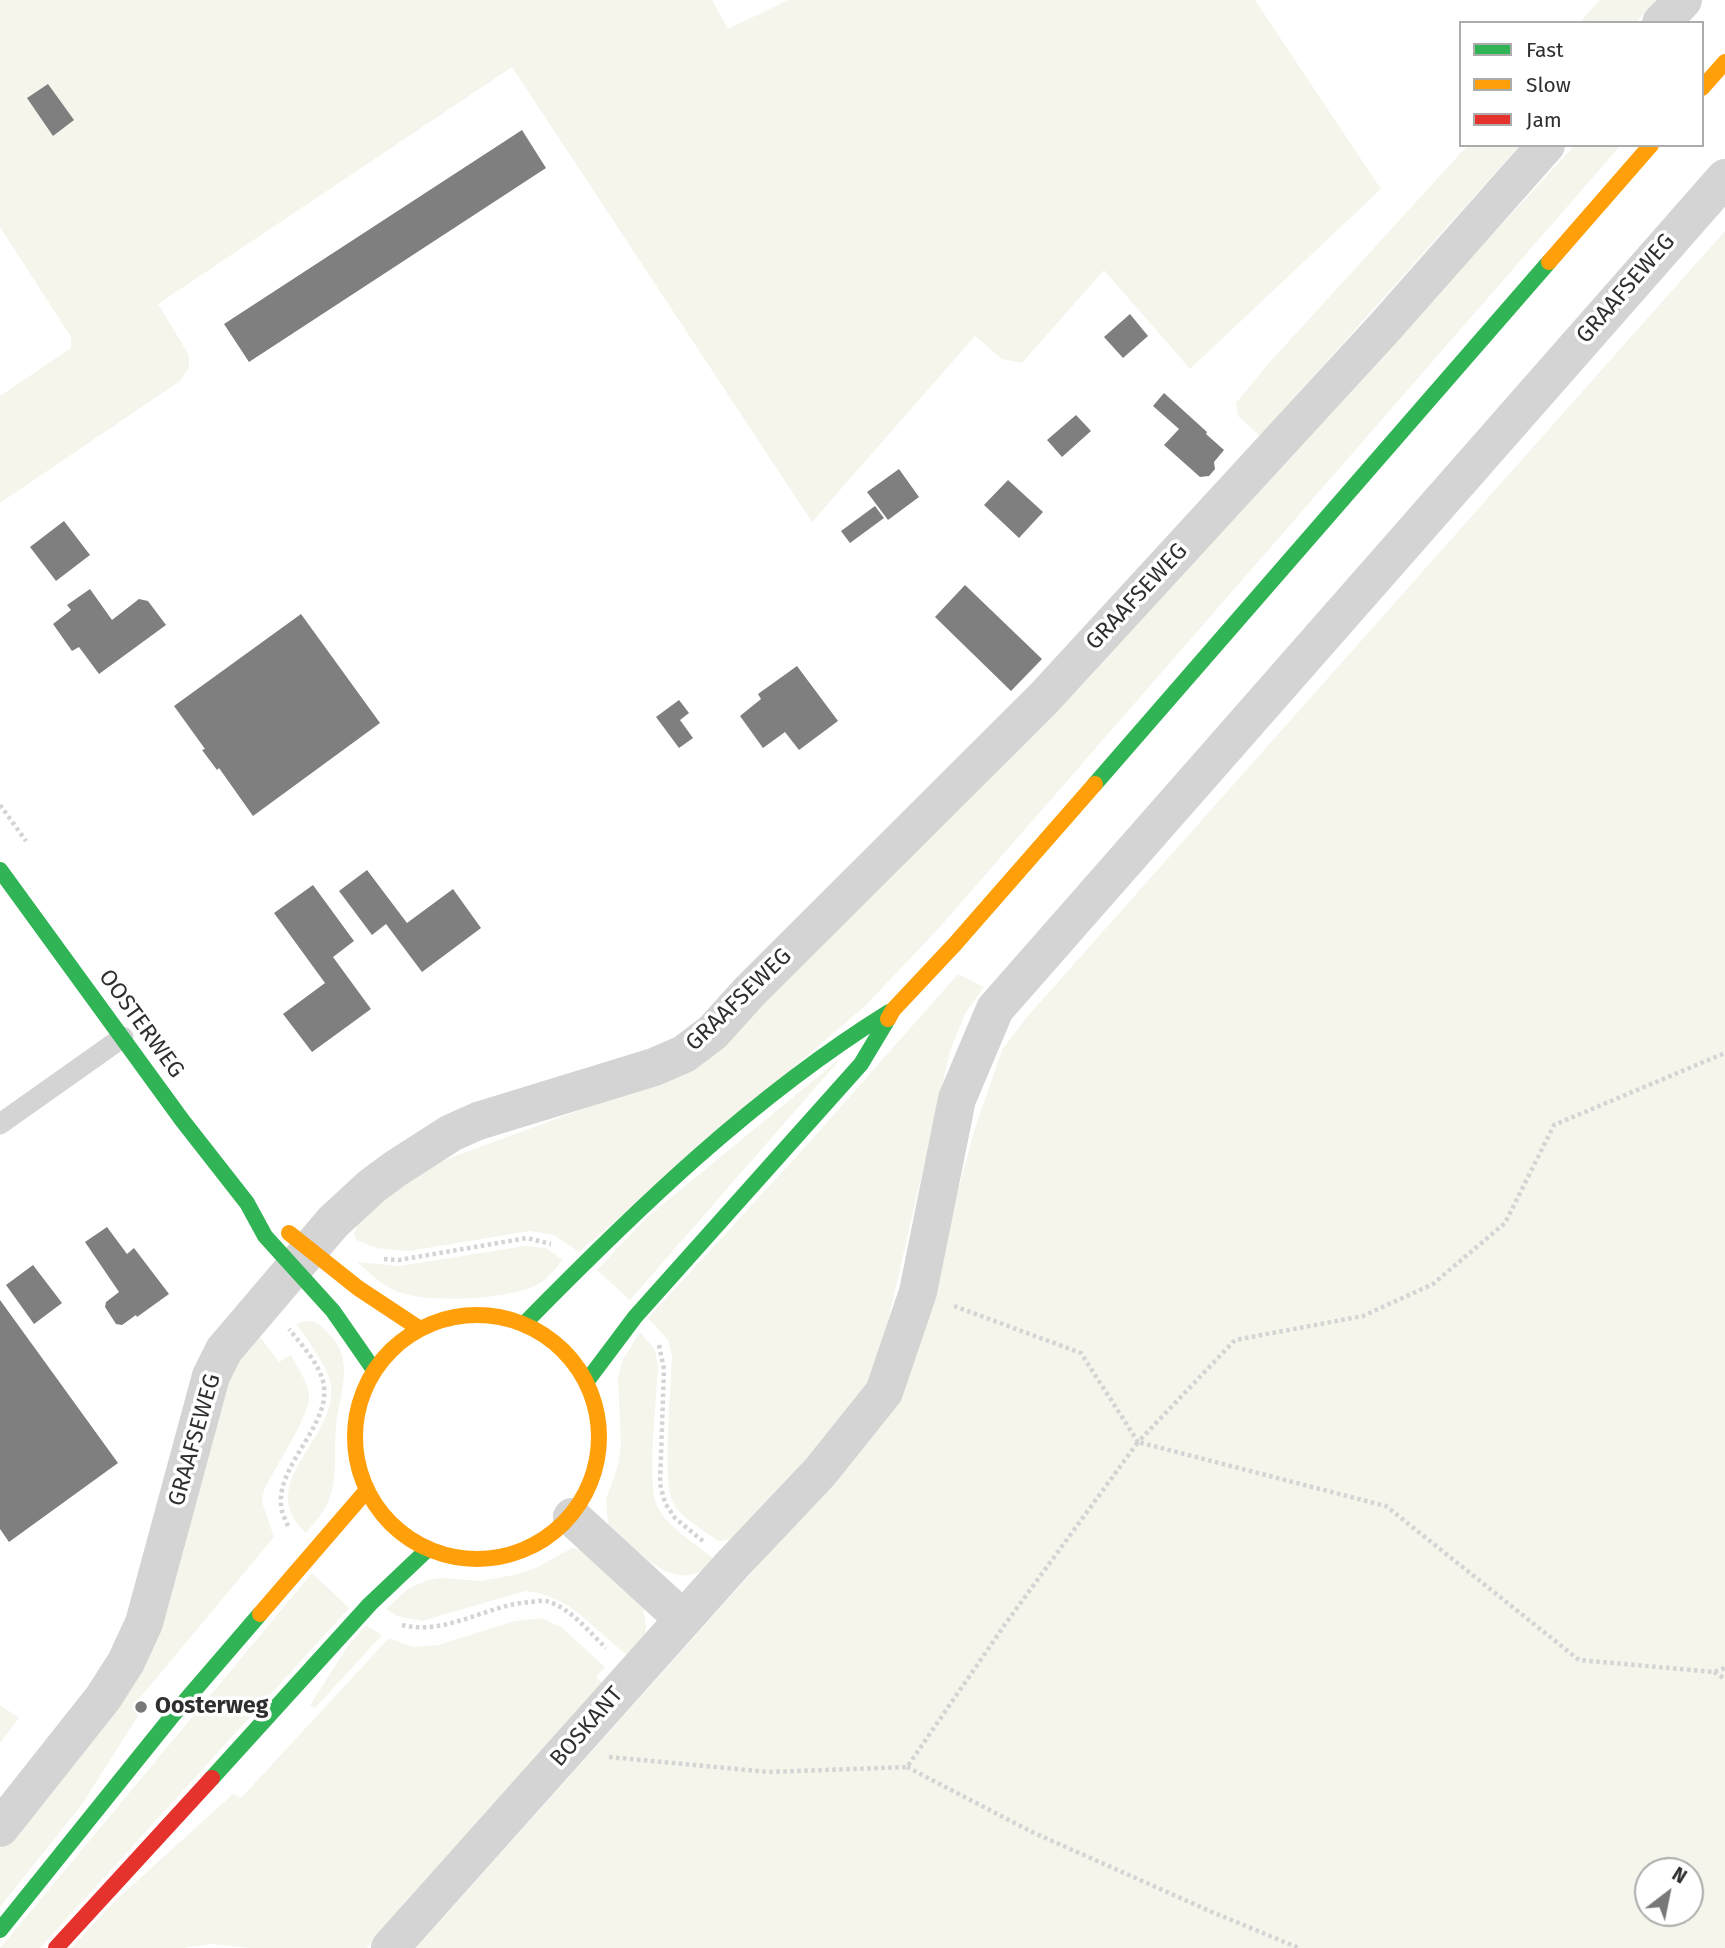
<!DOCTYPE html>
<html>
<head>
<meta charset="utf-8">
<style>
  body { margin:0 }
  #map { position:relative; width:1725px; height:1948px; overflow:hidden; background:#fff; font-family:"Fira Sans",sans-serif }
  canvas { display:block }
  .legend { position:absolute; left:1459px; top:21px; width:245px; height:126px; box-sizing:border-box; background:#fff; border:2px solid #acacac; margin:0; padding:9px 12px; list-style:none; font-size:21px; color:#2f2f2f }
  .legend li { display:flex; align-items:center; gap:14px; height:35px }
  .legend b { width:35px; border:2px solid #acacac }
  .north { position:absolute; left:1634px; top:1857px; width:70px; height:70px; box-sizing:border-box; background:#fff; border:2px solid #acacac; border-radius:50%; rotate:32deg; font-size:19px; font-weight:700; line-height:28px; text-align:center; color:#2f2f2f }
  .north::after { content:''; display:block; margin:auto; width:24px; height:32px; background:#787878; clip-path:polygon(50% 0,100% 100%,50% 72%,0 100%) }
</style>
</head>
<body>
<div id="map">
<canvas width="1725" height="1948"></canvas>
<ul class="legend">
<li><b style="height:9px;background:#30b455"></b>Fast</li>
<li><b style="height:9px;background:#ff9f0a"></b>Slow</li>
<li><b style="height:9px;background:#e5322d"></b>Jam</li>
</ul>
<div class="north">N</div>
</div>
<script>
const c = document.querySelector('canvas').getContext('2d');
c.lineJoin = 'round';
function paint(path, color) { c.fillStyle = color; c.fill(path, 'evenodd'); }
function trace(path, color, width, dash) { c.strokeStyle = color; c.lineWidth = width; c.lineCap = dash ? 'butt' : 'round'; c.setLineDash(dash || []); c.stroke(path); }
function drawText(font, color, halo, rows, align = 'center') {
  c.font = font + ' "Fira Sans",sans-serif'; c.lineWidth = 7; c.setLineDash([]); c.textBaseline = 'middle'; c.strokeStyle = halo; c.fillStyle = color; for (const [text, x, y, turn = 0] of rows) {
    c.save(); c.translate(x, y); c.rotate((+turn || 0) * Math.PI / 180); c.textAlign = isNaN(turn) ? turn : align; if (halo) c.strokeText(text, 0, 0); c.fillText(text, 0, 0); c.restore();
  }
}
paint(new Path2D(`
  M 0,0 L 712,0 L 728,29 L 788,0 L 1255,0 L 1381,189 L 1190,369 L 1104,270 L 1022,363 L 1002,359 L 975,336 L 812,522 L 512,67 L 158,304 L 189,355 L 189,367 L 180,381 L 0,503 L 0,396 L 71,348 L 71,337 L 0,227 Z
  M 1600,0 L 1657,0 L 1635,23 L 1579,23 Z
  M 1468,145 L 1520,145 L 1260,436 L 1238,416 L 1236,403 L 1269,363 Z
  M 1575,145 L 1621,145 L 939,928 L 865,1006 L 579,1252 L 554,1235 L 530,1231 L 409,1251 L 376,1248 L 356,1240 L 354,1234 L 359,1220 L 428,1166 L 673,1076 L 1012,754 Z
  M 1725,231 L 1725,1948 L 416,1948 L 865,1446 L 915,1349 L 974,1131 L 1002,1050 L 1026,1018 ZM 1648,1871 L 1690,1871 L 1690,1913 L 1648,1913 Z
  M 958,974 L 984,987 L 966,1012 L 950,1051 L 881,1352 L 868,1388 L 739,1539 L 718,1541 C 704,1530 680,1518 673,1502 C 662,1480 671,1386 672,1356 L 668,1340 L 648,1318 L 806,1146 Z
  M 843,1056 L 630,1300 L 597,1270 L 645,1219 Z
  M 525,1246 L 546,1248 L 563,1260 C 556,1267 549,1278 540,1283 C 513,1300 425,1304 396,1291 C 381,1284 369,1273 357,1262 L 399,1266 Z
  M 306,1321 C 317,1321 322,1326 329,1334 C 356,1362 339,1393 336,1427 C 334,1452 338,1478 328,1502 C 323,1514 314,1523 306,1533 C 252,1483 337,1440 331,1386 C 329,1368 307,1340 297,1324 Z
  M 640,1332 L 655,1350 L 658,1367 C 657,1396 646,1487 658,1508 C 667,1526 698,1546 714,1559 C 679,1603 635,1548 608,1524 L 606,1499 L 618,1466 L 621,1444 L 618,1379 L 622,1361 Z
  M 258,1334 L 279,1362 L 291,1355 C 298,1368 307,1380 309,1395 C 311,1414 274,1469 264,1490 L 262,1502 L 274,1537 L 134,1705 L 141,1711 L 83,1803 L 0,1907 L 0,1849 L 132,1685 L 231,1369 Z
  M 572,1548 L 585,1551 L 643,1606 L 646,1627 L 644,1638 L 629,1656 C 594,1631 570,1594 525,1591 L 422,1621 L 397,1616 L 386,1609 L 409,1588 L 428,1580 L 441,1578 L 481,1581 L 519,1574 L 538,1567 Z
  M 312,1573 L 349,1608 L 40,1948 L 0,1948 Z
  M 541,1618 L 561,1627 L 605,1667 L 596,1677 L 606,1687 L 367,1948 L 250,1948 L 211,1944 L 183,1948 L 71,1948 L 116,1900 L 233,1794 L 241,1798 L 389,1638 L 413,1647 L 438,1645 L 515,1621 Z
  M 366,1625 L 382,1635 L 315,1708 L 310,1705 L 348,1646 Z
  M 0,1705 L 19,1718 L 0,1743 Z`), '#f5f5ec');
paint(new Path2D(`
  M 48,84 L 74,120 L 53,136 L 27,98 Z
  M 522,130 L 546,168 L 249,362 L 224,324 Z
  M 1130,314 L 1148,336 L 1123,358 L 1104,337 Z
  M 1164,393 L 1207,432 L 1206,434 L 1224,450 L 1214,462 L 1215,469 L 1209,476 L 1200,477 L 1164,445 L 1179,429 L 1153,406 Z
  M 1076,415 L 1091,431 L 1062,457 L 1047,440 Z
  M 899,469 L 919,497 L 888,520 L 867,492 Z
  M 1008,480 L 1043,512 L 1019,538 L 984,505 Z
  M 875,506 L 884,518 L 850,543 L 841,531 Z
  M 64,521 L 90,555 L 56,581 L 30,547 Z
  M 965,585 L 1042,659 L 1011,691 L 935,617 Z
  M 90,589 L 112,620 L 139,599 L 148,601 L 166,625 L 99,674 L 79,647 L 72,651 L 53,624 L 71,610 L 67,605 Z
  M 301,614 L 380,723 L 253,816 L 219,768 L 217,770 L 202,750 L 205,749 L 174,706 Z
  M 797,666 L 838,721 L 799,750 L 785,732 L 763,748 L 740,716 L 761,699 L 758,694 Z
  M 679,700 L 689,713 L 680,720 L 693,738 L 679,748 L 656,717 Z
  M 367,870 L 407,923 L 453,889 L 481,928 L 422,972 L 386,924 L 372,935 L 339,891 Z
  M 313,885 L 354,941 L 333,957 L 371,1009 L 312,1052 L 283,1014 L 325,983 L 274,913 Z
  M 107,1227 L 127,1254 L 134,1248 L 169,1294 L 137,1317 L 136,1315 L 122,1325 L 116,1324 L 105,1307 L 106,1302 L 119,1292 L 85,1242 Z
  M 33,1265 L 62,1303 L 34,1324 L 6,1285 Z
  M 0,1300 L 118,1463 L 9,1542 L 0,1529 Z`), '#7f7f7f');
trace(new Path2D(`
  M 0,805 L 26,841
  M 384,1259 L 399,1260 L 527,1238 L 551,1244
  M 954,1306 L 1081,1353 L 1138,1442 L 1235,1340 L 1363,1316 L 1433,1284 L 1505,1223 L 1554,1125 L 1725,1053
  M 659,1345 L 664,1369 L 660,1484 L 665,1503 L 675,1518 L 704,1542
  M 288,1526 C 285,1519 281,1511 281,1505 C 277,1462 337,1420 322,1378 C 316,1360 301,1344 289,1329
  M 402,1625 C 446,1636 486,1605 530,1602 C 534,1602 541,1600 546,1601 C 570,1607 589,1632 606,1648
  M 1714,1672 L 1725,1679
  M 609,1757 L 769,1772 L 907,1767 L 1006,1623 L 1138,1442 L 1386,1506 L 1579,1660 L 1714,1672 L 1725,1668
  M 907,1767 L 1032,1832 L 1212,1912 L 1299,1948`), '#d4d4d4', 4.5, [3.5, 3.5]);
trace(new Path2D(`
  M 0,1124 L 123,1037`), '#d4d4d4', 21);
trace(new Path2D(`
  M 1661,23 L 1683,0
  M 572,1517 L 683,1619
  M 0,1828 L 103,1698 L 126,1662 L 144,1623 L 211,1376 L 224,1350 L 333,1222 L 372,1186 L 395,1169 L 451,1133 L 478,1121 L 654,1067 L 684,1054 L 713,1032 L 750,991 L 1044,698 L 1385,327 L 1546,145
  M 390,1948 L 732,1565 L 820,1472 L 884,1392 L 918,1292 L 957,1099 L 995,1009 L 1725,178`), '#d4d4d4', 38);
trace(new Path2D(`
  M 1095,784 L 1549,262
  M 0,870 L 182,1120 L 247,1203 L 265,1236 L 333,1311 L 374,1370
  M 524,1324 C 636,1210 752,1097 889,1012
  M 587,1381 L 635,1317 L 861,1064 L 888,1019
  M 212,1778 L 370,1604 L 428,1549
  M 0,1930 L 173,1715 L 260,1614`), '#30b455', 16);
trace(new Path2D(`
  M 1702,88 L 1725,62
  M 1549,262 L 1651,145
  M 888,1019 L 893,1010 L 955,944 L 1095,784
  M 289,1233 L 358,1288 L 420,1329
  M355 1437a122 122 0 1 1 244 0a122 122 0 1 1-244 0Z
  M 260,1614 L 367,1490`), '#ff9f0a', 16);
trace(new Path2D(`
  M 56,1948 L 212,1778`), '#e5322d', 16);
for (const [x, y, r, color] of [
  [141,1707,7,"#787878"]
]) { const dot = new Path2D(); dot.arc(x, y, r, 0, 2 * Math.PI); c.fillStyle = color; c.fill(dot); trace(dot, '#fff', 2.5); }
drawText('23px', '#2f2f2f', '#fff', [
  ["GRAAFSEWEG",1626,289,-49],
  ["GRAAFSEWEG",1137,597,-47],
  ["GRAAFSEWEG",739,1000,-44],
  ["OOSTERWEG",141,1024,54],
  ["GRAAFSEWEG",195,1440,-74],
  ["BOSKANT",587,1727,-49]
]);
drawText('bold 23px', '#2f2f2f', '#fff', [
  ["Oosterweg",155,1707]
], 'left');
</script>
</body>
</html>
